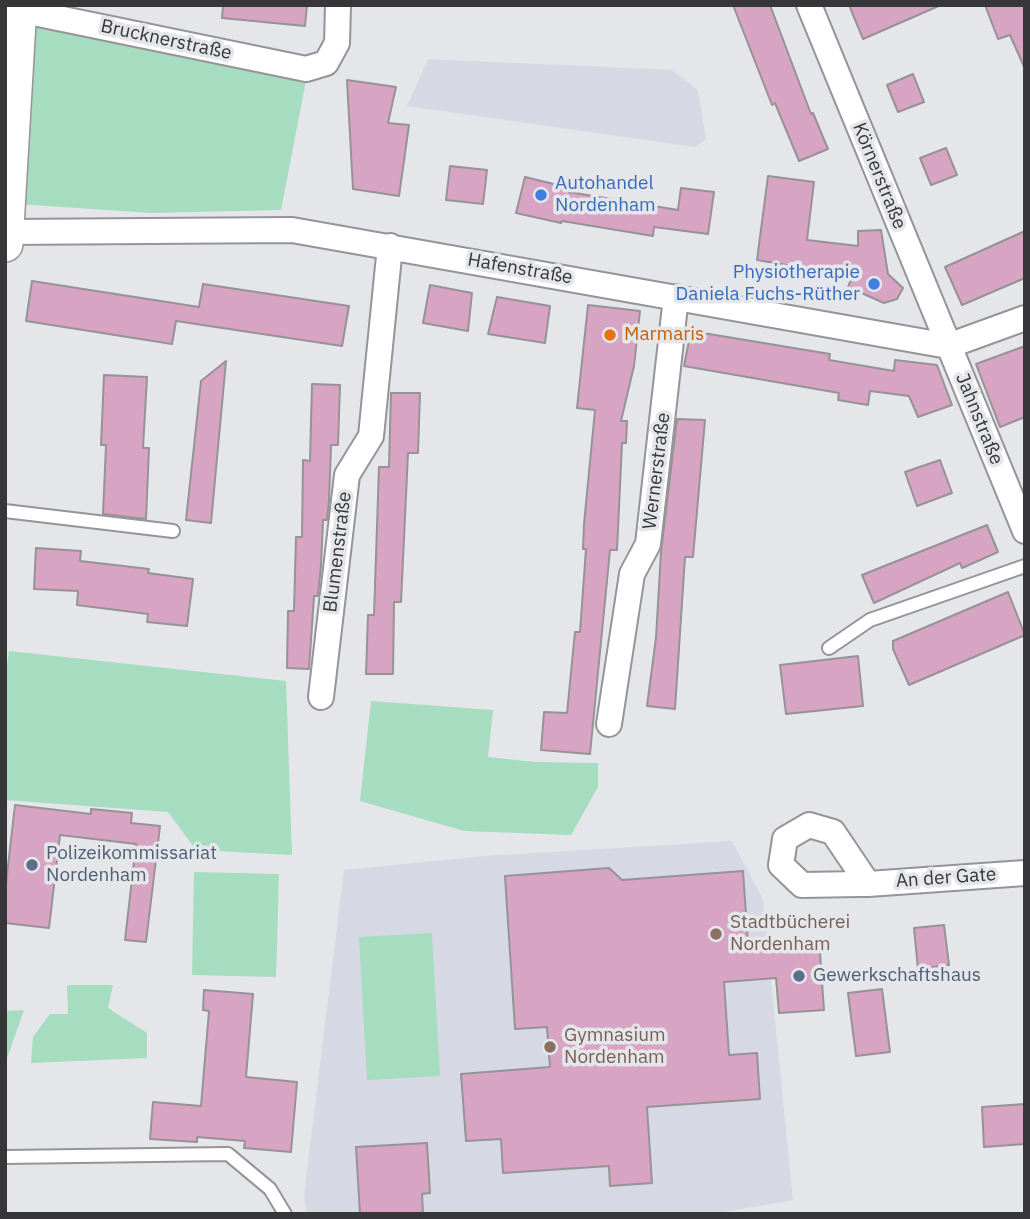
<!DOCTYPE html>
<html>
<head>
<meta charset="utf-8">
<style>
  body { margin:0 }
  #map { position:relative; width:1030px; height:1219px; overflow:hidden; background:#e5e6ea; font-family:"IBM Plex Sans",sans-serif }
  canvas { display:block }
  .frame { position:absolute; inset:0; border:7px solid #373739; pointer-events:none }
</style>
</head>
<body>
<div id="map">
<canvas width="1030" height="1219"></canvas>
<div class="frame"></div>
</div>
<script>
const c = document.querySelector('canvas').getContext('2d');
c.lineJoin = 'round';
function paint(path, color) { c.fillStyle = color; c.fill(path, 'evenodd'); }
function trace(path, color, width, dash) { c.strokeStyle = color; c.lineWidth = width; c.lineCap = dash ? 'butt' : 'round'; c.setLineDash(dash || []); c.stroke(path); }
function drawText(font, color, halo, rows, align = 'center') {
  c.font = font + ' "IBM Plex Sans",sans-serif'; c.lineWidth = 7; c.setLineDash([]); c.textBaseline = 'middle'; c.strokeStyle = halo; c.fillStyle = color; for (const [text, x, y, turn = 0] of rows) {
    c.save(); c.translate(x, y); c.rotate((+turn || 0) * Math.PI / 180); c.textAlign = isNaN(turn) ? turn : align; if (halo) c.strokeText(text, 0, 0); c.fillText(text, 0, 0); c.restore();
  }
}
paint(new Path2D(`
  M 428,59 L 672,70 L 698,90 L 706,139 L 695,147 L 407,106 Z
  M 732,841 L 763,899 L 793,1200 L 712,1214 L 306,1214 L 304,1195 L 344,870 L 485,856 Z`), '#d6d9e4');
paint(new Path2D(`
  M 26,15 L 308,70 L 281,210 L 152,213 L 17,204 Z
  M 9,651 L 286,681 L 292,855 L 196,850 L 168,812 L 5,800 L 5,678 Z
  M 371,701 L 493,710 L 488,757 L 535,762 L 598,763 L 598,787 L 571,835 L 464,831 L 360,801 Z
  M 194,872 L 279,874 L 276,977 L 192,975 Z
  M 432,933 L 440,1076 L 367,1080 L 359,937 Z
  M 67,985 L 113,985 L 108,1008 L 147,1033 L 147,1058 L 31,1063 L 33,1037 L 50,1014 L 68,1014 Z
  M 24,1010 L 5,1064 L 5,1011 Z`), '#a6dcbf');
const building = new Path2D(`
  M 223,5 L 307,5 L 305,26 L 222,18 Z
  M 733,5 L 770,5 L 811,114 L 813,113 L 828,149 L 799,161 L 775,103 L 772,105 Z
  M 849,5 L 941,5 L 863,39 Z
  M 985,5 L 1025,5 L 1025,69 L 1010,35 L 998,39 Z
  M 913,74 L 924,102 L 898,112 L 887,85 Z
  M 347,80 L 396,87 L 388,123 L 409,125 L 399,196 L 353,189 Z
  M 946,148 L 957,175 L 931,185 L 920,158 Z
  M 450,166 L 487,170 L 483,204 L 446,200 Z
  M 768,176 L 814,182 L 807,240 L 858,246 L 858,231 L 881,230 L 888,274 L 903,288 L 897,299 L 884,303 L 848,287 L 851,279 L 803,273 L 804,268 L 757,260 Z
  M 525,177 L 570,188 L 569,192 L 678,210 L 681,188 L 714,192 L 708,234 L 654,227 L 653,236 L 562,221 L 561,223 L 516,213 Z
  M 1025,231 L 1025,278 L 962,305 L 945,267 Z
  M 32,281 L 199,307 L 203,284 L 349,306 L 342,346 L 176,321 L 172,344 L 26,321 Z
  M 430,285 L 472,293 L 468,331 L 423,323 Z
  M 497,297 L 550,306 L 545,343 L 488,334 Z
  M 588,305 L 640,311 L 634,366 L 621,421 L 627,421 L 626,443 L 622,443 L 617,550 L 610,550 L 590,754 L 541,750 L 544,712 L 567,713 L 575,632 L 580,632 L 586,549 L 583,549 L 584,524 L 595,410 L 577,408 Z
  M 691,331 L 830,354 L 829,360 L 894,371 L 895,360 L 937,365 L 952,405 L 918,417 L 909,396 L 870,391 L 868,405 L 838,400 L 839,393 L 684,366 Z
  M 1025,346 L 1025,417 L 1000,427 L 976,364 Z
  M 226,361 L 211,523 L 186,520 L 201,381 Z
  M 104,375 L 147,377 L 143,448 L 149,448 L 146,519 L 103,514 L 106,445 L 101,445 Z
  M 312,384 L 340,385 L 338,445 L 331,445 L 329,500 L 327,520 L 323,520 L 321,565 L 318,596 L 314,596 L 309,669 L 287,668 L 288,611 L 294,611 L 296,537 L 302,537 L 303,460 L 310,461 Z
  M 391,393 L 420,393 L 418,453 L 408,453 L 401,602 L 394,602 L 393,674 L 366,674 L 368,615 L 374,615 L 379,467 L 389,467 Z
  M 677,419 L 705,420 L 693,557 L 685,557 L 675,709 L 647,706 L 656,638 L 661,552 Z
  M 940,460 L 952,493 L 917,506 L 905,472 Z
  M 987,525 L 998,552 L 962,568 L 960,563 L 874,603 L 862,575 Z
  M 36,548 L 81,551 L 80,561 L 149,569 L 148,573 L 193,579 L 187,626 L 147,622 L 148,614 L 77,605 L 78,591 L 34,589 Z
  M 1008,592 L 1025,635 L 909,685 L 893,649 L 893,641 Z
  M 858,656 L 863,706 L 786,714 L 780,665 Z
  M 15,805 L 91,814 L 91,809 L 132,813 L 131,823 L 160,826 L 146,942 L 125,940 L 136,844 L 60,835 L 49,928 L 5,923 L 5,892 Z
  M 609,868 L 622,880 L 743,871 L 748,943 L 819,938 L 824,1010 L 779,1013 L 776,978 L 724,982 L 729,1055 L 757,1053 L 760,1099 L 647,1107 L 652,1183 L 610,1186 L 609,1166 L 503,1173 L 501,1139 L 466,1141 L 461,1074 L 550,1067 L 547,1027 L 515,1029 L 505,876 Z
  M 944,925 L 949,965 L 918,969 L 914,928 Z
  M 882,989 L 890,1052 L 856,1056 L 848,993 Z
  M 204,990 L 253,994 L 246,1077 L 297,1082 L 291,1152 L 244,1148 L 245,1141 L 197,1137 L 197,1142 L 150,1139 L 153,1102 L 201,1106 L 209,1011 L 203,1010 Z
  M 1025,1104 L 1025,1144 L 984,1147 L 982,1107 Z
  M 427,1143 L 430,1193 L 422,1194 L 423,1214 L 360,1214 L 356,1147 Z`);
paint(building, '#d8a4c3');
trace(building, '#969295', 2);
const lane = new Path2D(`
  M 5,511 L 173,531
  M 829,648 L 870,620 L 1025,566
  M 5,1157 L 228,1154 L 270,1189 L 285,1214`);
const street = new Path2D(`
  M 809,5 L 1025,531
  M 19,10 L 306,69 L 326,63 L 337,43 L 338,5
  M 5,232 L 292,230 L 948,346 L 1025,318
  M 321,697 L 347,475 L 371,436 L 390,246
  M 609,724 L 632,574 L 648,544 L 676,297
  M 868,884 L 833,832 L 809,825 L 785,839 L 781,865 L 802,885 L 859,884 L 868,884 L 1025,873`);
const secondary = new Path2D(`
  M 5,244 L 19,5`);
trace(lane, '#949499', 16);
trace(street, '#949499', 28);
trace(secondary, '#949499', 38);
trace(lane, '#fff', 12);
trace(street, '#fff', 24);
trace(secondary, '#fff', 35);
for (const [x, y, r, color] of [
  [541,195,7,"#3f7fe0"],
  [874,284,7,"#3f7fe0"],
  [610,335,7,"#e8710a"],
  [32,865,7,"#5c6f8a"],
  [716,934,7,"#8d6e63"],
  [799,976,7,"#5c6f8a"],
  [550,1047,7,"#8d6e63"]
]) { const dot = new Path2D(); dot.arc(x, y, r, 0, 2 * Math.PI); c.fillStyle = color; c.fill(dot); trace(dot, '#e5e6ea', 2.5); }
drawText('19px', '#373739', '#e5e6ea', [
  ["Brucknerstraße",166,40,12],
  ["Körnerstraße",879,176,68],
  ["Hafenstraße",520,269,10],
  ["Jahnstraße",979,419,68],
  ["Wernerstraße",657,471,-83],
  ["Blumenstraße",338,552,-83],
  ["An der Gate",946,878,-4]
]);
drawText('19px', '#366cbe', '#e5e6ea', [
  ["Autohandel",555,184],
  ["Nordenham",555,206],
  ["Physiotherapie",860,273,"right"],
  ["Daniela Fuchs-Rüther",860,295,"right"]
], 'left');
drawText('19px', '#c56008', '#e5e6ea', [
  ["Marmaris",624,335]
], 'left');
drawText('19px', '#4e5e75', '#e5e6ea', [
  ["Polizeikommissariat",46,854],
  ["Nordenham",46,876],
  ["Gewerkschaftshaus",813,976]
], 'left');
drawText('19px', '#785e54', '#e5e6ea', [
  ["Stadtbücherei",730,923],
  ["Nordenham",730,945],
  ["Gymnasium",564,1036],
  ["Nordenham",564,1058]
], 'left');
</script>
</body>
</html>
